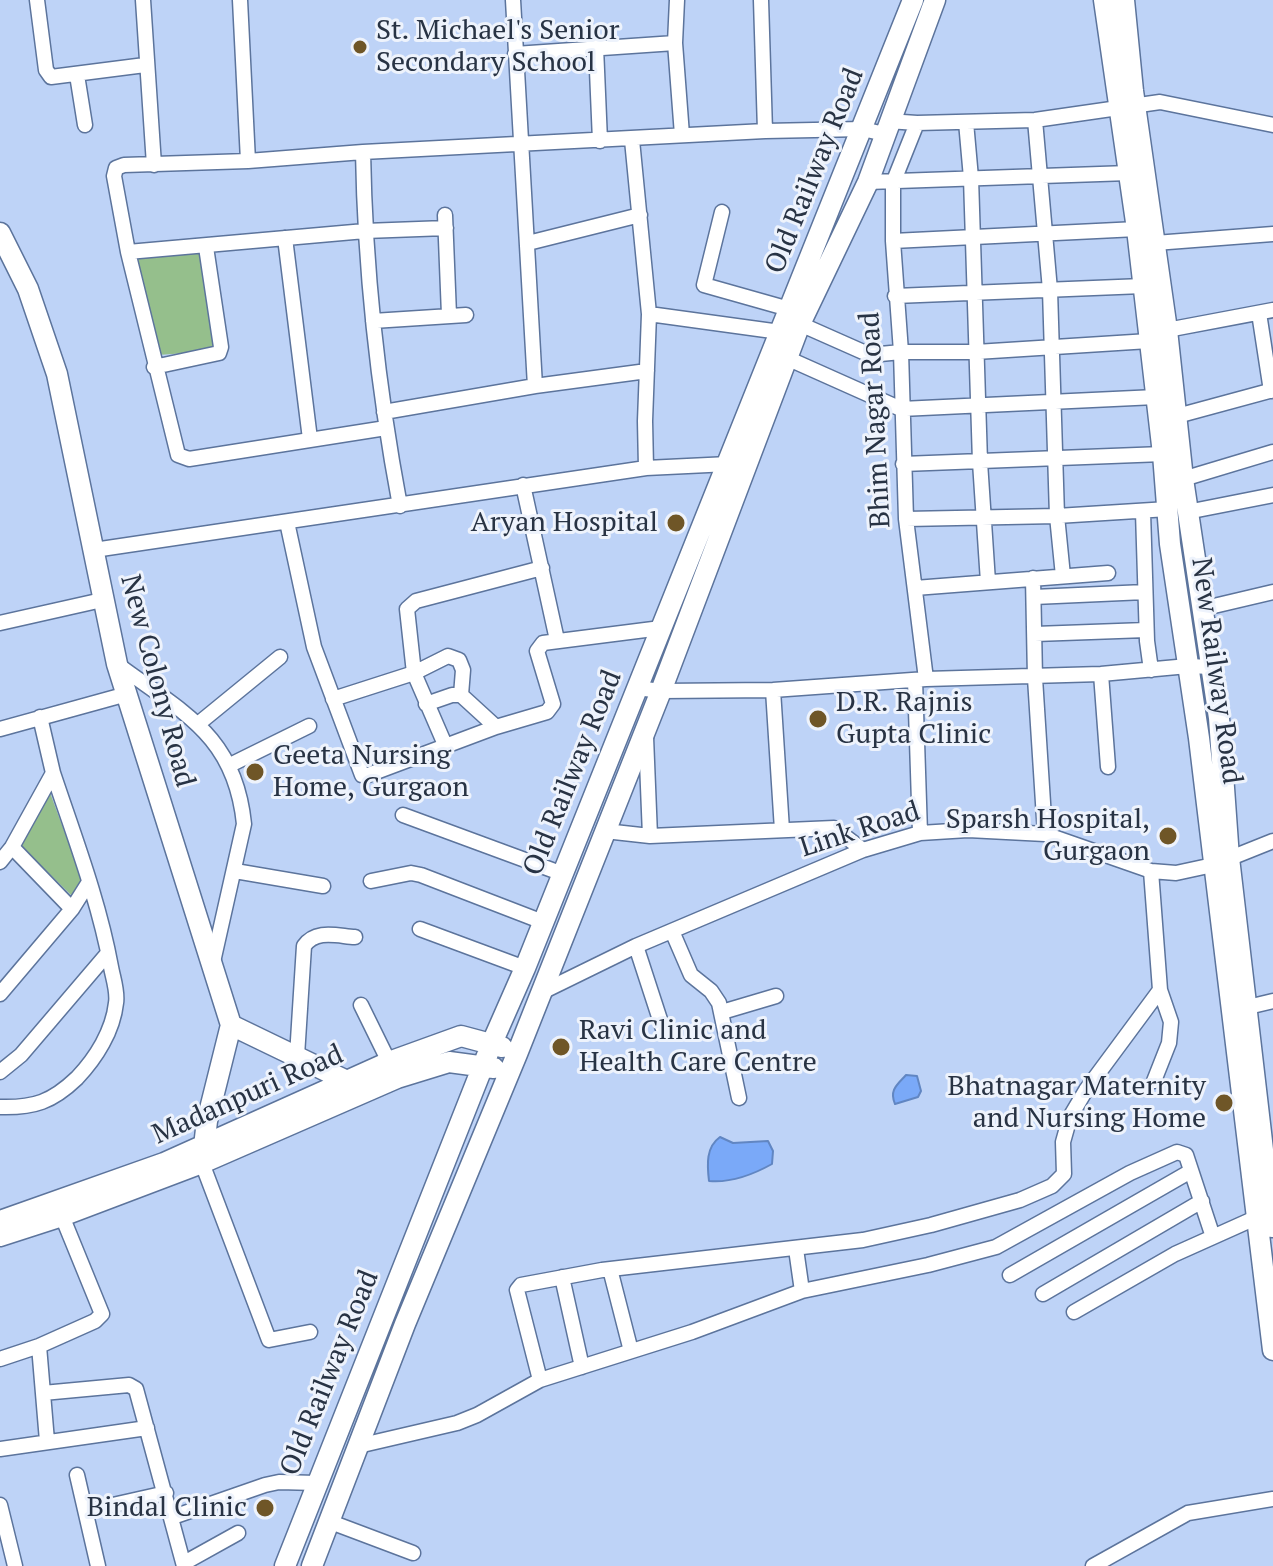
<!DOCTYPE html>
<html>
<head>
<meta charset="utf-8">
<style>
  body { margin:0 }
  canvas { display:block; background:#bed3f7 }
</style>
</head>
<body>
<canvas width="1273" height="1566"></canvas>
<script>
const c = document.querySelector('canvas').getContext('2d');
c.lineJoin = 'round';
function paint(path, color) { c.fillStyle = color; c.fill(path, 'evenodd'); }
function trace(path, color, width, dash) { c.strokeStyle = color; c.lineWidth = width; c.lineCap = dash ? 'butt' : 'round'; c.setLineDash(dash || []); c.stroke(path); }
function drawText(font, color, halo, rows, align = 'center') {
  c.font = font + ' "PT Serif",serif'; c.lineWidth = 6; c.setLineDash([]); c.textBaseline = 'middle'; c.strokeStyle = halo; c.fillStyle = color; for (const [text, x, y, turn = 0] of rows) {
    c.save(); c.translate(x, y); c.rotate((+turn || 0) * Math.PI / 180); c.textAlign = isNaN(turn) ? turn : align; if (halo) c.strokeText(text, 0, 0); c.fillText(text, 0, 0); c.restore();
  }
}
paint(new Path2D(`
  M 200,250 L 215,351 L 158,355 L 137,254 Z
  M 49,790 L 83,882 L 72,896 L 21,846 Z`), '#95bf8c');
const water = new Path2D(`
  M 906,1075 L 917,1076 L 921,1091 L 918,1097 L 895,1104 C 889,1090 897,1085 906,1075 Z
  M 720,1137 L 733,1143 L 768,1141 L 773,1151 L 772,1164 C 754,1174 730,1183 709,1181 C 707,1164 706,1147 720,1137 Z`);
paint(water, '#7aa9f8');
trace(water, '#6186c2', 2);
const street = new Path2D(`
  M 37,0 L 46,70 L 51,77 L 145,65
  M 143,0 L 154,165
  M 240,0 L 248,161
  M 513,0 L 535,386
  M 677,0 L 675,43 L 682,135
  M 761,0 L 765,131
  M 596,47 L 600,141
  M 515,54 L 675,43
  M 77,75 L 85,125
  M 1035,120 L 1050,290 L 1057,516 L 1063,576
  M 888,121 L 917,123 L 1035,120 L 1160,102 L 1273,125
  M 966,122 L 971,178 L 980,462 L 988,582
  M 917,123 L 893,183 L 893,241 L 901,352 L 906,519 L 926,679
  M 632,140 L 649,314 L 645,421 L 646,468
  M 363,152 C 365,271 378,389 400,506
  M 868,182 L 1129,173
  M 722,212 L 704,285 L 789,309
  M 445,215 L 449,315
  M 285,238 L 310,439
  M 893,241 L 1137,229
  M 528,243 L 640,215
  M 1155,243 L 1273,234
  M 128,252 L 365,231 L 446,228
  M 895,296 L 1143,286
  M 1259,313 L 1271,391
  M 649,314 L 780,332
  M 373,321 L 466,315
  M 800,324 L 870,355 L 901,352 L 976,352 L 1149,341
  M 1167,330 L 1273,310
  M 780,355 L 901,409 L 1156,397
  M 154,367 L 219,353 L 221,347 L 206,247
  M 384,412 L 535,386 L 647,371
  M 1177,416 L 1273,390
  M 386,428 L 189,459 L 178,455 L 128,252 L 114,176 L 116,168 L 124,165 L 248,161 L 363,152 L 765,131 L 863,129 L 884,134
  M 903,464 L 1163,454
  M 1183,479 L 1273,452
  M 523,485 L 557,640
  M 1143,512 L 1147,641 L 1151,670
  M 1187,512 L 1273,495
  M 906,519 L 1057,516 L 1168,509
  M 287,522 L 314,647 L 362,775 L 368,775 L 496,727 L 547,712 L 553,704 L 537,651 L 543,643 L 661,628
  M 94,550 L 646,468 L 729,464
  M 1033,578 L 1035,678 L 1045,834
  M 915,588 L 1108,573
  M 1034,597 L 1145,592
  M 1201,609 L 1273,592
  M 0,623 L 102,600
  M 1035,634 L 1146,630
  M 117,664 C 183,713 235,735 244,824 L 213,962
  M 1101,674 L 1108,767
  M 915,680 L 920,833
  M 637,688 L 661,691 L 773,690 L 926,679 L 1101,674 L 1188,666 L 1211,667
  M 773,690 L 782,830
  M 333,699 L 414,673 L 448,656 L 459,660 L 463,670 L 461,695
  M 426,704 L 452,695 L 461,695 L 496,727
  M 198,724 L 280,657
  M 0,729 L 127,694
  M 646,737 L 650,836
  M 446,747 L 414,673 L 407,609 L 416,601 L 542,568
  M 230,765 L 309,726
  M 403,815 L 563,874
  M 605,831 L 650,836 L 834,828 L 863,850
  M 12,847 L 72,909
  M 0,862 L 12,847 L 53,773 L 40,717
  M 235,871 L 323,886
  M 1151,871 L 1160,990 L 1171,1022 L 1169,1043 L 1154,1081
  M 371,881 L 411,873 L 421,875 L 543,922
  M 420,929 L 525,968
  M 672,931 L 691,975 L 711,991 L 719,1003 L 739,1098
  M 636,946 L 664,1032
  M 540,993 L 636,946 L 863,850 L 920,833 L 968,830 L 1045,834 L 1151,871 L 1176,873 L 1213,865 L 1273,841
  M 0,994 L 72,909 L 89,882
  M 361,1005 L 389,1062
  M 1248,1007 L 1273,1001
  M 722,1012 L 776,996
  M 297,1056 L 304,946 C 316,929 337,936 355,937
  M 0,1072 L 21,1055 L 108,953
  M 0,1107 C 34,1108 52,1102 77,1078 C 96,1058 113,1031 116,1003 C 118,992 113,978 111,967 C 99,901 74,836 53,773
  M 202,1163 L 269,1340 L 310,1332
  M 796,1249 L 802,1291
  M 610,1269 L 631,1351
  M 1010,1275 L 1191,1171
  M 562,1277 L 582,1367
  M 1043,1294 L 1202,1201
  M 1074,1312 L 1175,1254 L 1262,1215
  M 39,1346 L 47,1441
  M 0,1359 L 39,1346 L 95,1321 L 102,1314 L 62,1216
  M 540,1380 L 517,1290 L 521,1285 L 602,1270 L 863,1240 L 931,1225 L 1020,1200 L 1052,1186 L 1064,1174 L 1063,1142 L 1070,1117 L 1086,1090 L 1160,990
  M 43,1393 L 129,1385 L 136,1389 L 184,1566
  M 358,1446 L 457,1423 L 477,1415 L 540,1380 L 692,1332 L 802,1291 L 928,1265 L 996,1247 L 1130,1173 L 1177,1152 L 1186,1155 L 1213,1237
  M 0,1449 L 147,1428
  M 77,1475 L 98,1566
  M 0,1505 L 15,1566
  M 86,1511 L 166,1493
  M 173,1517 L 265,1485 L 279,1482 L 316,1483
  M 328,1521 L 413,1553
  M 184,1563 L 238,1533
  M 1093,1566 L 1188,1513 L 1273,1499`);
const secondary = new Path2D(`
  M 1104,0 L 1137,229 L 1163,454 L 1170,544 L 1199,738 L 1273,1350
  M 1124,0 L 1133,91 L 1167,330 L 1183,479 L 1219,718 L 1229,858 L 1272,1227
  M 0,233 L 28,289 L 57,374 L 117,664 L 231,1025 L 207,1121 L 202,1163
  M 231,1025 L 349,1082 L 354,1090
  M 0,1221 L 164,1163 L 389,1062 L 461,1036 L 502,1047
  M 0,1236 L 62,1216 L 202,1163 L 397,1078 L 449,1062 L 494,1068
  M 285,1566 L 492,1043 L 525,968 L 913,0
  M 312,1566 L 405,1324 L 517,1054 L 661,691 L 800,324 L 868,182 L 935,0`);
trace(street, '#5c749c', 17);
trace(secondary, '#5c749c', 23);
trace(street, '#fff', 14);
trace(secondary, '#fff', 20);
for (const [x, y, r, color] of [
  [360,47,8,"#6f5627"],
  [676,523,10,"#6f5627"],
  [818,719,10,"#6f5627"],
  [255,772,10,"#6f5627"],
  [1168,836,10,"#6f5627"],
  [561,1047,10,"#6f5627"],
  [1224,1103,10,"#6f5627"],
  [265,1508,10,"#6f5627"]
]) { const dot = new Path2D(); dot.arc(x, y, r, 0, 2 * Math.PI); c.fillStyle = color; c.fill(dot); trace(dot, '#eef3fc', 3); }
drawText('28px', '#283344', '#eef3fc', [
  ["St. Michael's Senior",376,31],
  ["Secondary School",376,63],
  ["Aryan Hospital",658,523,"right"],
  ["D.R. Rajnis",836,703],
  ["Gupta Clinic",836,735],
  ["Geeta Nursing",273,756],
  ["Home, Gurgaon",273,788],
  ["Sparsh Hospital,",1150,820,"right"],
  ["Gurgaon",1150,852,"right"],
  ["Ravi Clinic and",579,1031],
  ["Health Care Centre",579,1063],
  ["Bhatnagar Maternity",1206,1087,"right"],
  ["and Nursing Home",1206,1119,"right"],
  ["Bindal Clinic",247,1508,"right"]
], 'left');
drawText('28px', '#283344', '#eef3fc', [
  ["Old Railway Road",815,171,-68],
  ["Bhim Nagar Road",876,420,-93],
  ["New Railway Road",1216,671,82],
  ["New Colony Road",157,681,75],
  ["Old Railway Road",573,773,-68],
  ["Link Road",860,830,-18],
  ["Madanpuri Road",248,1095,-24],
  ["Old Railway Road",330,1373,-68]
]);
</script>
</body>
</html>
